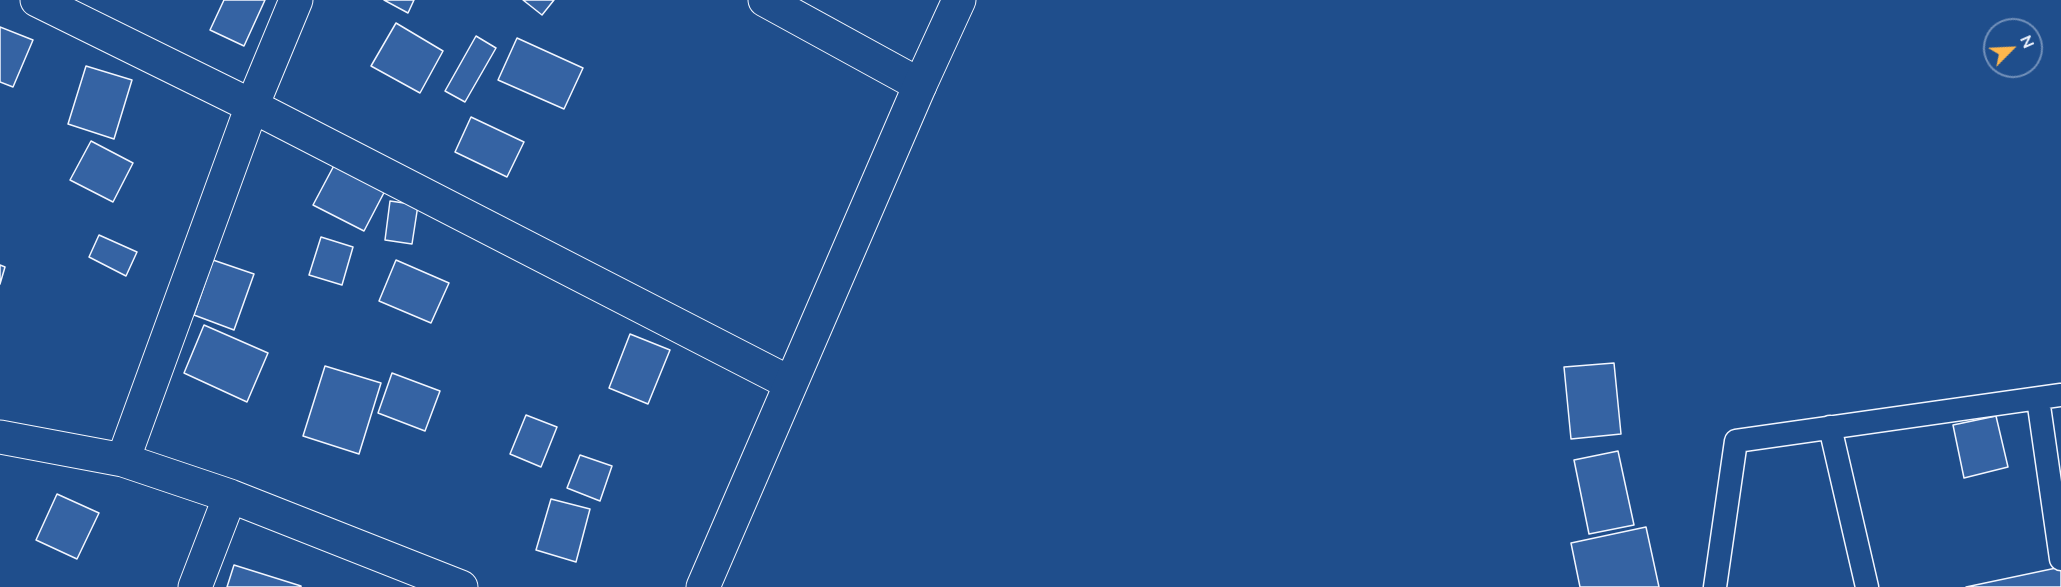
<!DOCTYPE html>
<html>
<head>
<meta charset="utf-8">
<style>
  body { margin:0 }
  #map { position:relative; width:2061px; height:587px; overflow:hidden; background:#1f4e8c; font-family:Mulish,sans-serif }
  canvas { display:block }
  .north { position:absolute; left:1983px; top:18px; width:60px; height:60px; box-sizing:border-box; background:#1f4e8c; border:2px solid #7391ba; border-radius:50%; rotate:66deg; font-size:16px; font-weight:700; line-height:24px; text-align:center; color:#f2f6ff }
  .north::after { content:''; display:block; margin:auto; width:21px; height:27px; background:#ffb74d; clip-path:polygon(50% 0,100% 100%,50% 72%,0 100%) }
</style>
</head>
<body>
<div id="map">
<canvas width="2061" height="587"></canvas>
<div class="north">N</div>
</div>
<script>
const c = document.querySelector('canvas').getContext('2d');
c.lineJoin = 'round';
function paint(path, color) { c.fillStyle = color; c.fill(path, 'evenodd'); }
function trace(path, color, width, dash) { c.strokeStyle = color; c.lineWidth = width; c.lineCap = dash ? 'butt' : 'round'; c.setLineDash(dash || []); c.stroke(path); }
const building = new Path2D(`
  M 224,0 L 265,0 L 244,46 L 210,30 Z
  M 384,0 L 414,0 L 408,13 Z
  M 523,0 L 554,0 L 542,15 Z
  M 396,23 L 443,51 L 420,93 L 371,66 Z
  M 0,27 L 33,40 L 13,87 L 0,82 Z
  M 476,36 L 496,48 L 465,102 L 445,91 Z
  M 517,38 L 583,68 L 564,109 L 498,80 Z
  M 86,66 L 132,80 L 114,139 L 68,124 Z
  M 471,117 L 524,142 L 507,177 L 455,152 Z
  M 91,141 L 133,163 L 113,202 L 70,180 Z
  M 338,158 L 388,185 L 364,231 L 313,205 Z
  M 390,201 L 418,205 L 412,244 L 385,240 Z
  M 99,235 L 137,252 L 126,276 L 89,257 Z
  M 321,237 L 353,247 L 342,285 L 309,275 Z
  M 213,260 L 254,274 L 234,330 L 194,315 Z
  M 396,260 L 449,283 L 431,323 L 379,301 Z
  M 0,265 L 5,267 L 0,284 Z
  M 204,325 L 268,353 L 247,402 L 184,373 Z
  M 630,334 L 670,350 L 648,404 L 609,388 Z
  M 1614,363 L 1621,434 L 1571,439 L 1564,367 Z
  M 325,366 L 381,383 L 359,454 L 303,436 Z
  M 392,373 L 440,391 L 425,431 L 378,413 Z
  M 526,415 L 557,427 L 541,467 L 510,454 Z
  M 1996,416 L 2008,467 L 1964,478 L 1953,425 Z
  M 1618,451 L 1634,525 L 1589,534 L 1574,460 Z
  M 580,455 L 612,466 L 600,501 L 567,488 Z
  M 57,494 L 99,513 L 77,559 L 36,540 Z
  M 551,499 L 590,509 L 576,562 L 536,550 Z
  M 1646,527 L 1659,587 L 1580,587 L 1571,543 Z
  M 234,565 L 301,586 L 301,587 L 227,587 Z
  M 2061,567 L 2061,587 L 1966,587 Z`);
paint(building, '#3563a3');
trace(building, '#f2f6ff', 1.5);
const service = new Path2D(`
  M 2038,399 L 2061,559
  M 1830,427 L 1867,587
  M 1715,587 L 1736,441 L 2061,395`);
const minor = new Path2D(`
  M 37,0 L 252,106 L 790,383
  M 765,0 L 920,85
  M 0,437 L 123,460 L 230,496 L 461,587
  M 123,460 L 252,106 L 296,0
  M 195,587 L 230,496`);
const trunk = new Path2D(`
  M 703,587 L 920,85 L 959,0`);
trace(service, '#f2f6ff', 25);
trace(minor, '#f2f6ff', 35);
trace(trunk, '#f2f6ff', 35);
trace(service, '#1f4e8c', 22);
trace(minor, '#1f4e8c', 33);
trace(trunk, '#1f4e8c', 33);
</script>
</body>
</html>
